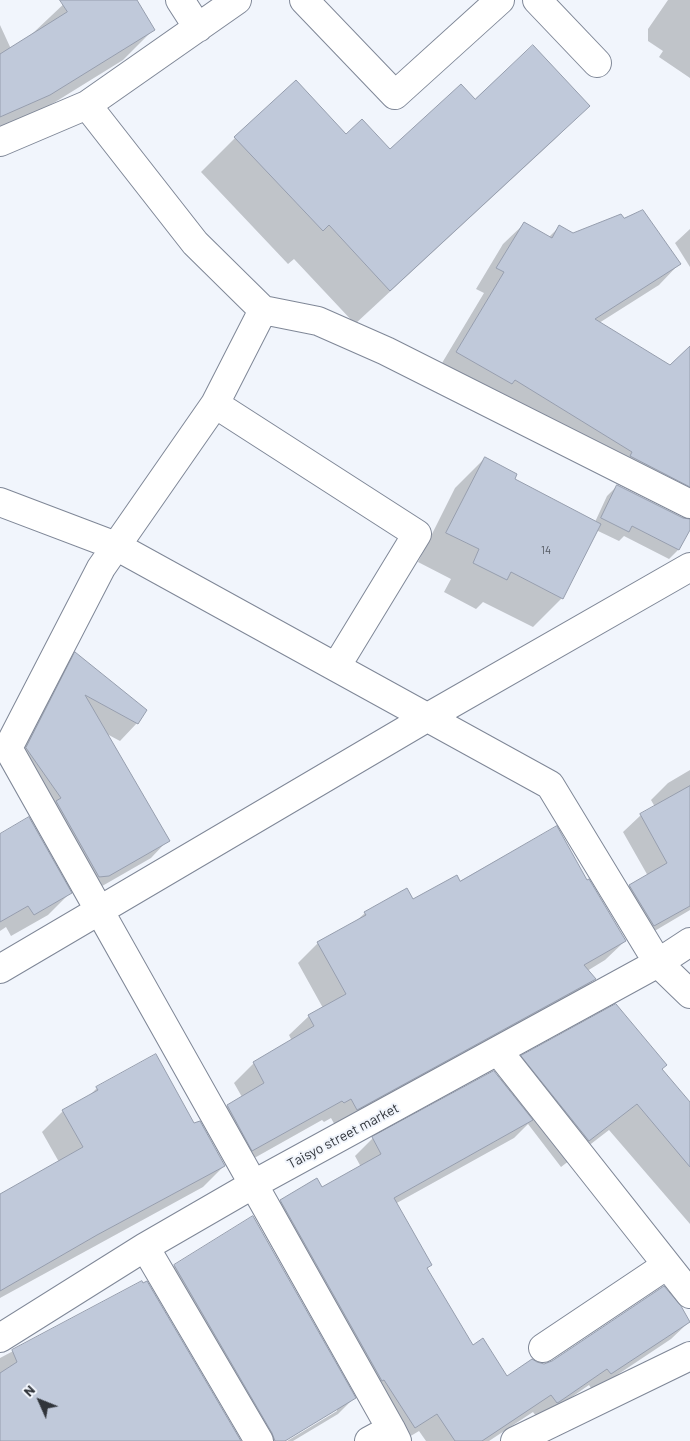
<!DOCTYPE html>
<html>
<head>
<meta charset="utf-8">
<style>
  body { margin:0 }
  #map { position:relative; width:690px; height:1441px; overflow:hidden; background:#f1f5fc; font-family:Barlow,sans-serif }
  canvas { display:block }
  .north { position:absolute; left:15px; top:1376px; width:50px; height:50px; -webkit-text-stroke:4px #f1f5fc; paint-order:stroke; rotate:314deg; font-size:14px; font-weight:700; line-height:20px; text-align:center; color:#30343a }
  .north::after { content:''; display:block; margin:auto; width:18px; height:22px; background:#30343a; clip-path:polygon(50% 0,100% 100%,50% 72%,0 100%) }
</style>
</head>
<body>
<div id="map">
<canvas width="690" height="1441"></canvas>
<div class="north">N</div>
</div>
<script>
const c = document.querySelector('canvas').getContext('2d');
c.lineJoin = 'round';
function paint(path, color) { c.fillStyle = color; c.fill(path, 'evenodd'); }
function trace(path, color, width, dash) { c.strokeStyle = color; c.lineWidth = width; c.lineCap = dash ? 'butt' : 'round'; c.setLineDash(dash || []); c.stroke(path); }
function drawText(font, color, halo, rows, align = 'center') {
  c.font = font + ' Barlow,sans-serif'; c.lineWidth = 4; c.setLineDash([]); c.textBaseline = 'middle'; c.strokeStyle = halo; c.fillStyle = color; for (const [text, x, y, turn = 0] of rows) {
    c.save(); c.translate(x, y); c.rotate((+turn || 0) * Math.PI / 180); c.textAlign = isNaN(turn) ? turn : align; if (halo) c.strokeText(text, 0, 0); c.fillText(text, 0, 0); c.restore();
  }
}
paint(new Path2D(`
  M 68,0 L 135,0 L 154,29 L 123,60 L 18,125 L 0,133 L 0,25 L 11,49 L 32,34 Z
  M 668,0 L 690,0 L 690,78 L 659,57 L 663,51 L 648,41 L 648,29 Z
  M 475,101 L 588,106 L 554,140 L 355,324 L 294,259 L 288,264 L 201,172 L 235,138 L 346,136 L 390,151 Z
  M 524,224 L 549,237 L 559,227 L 573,235 L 679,264 L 659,285 L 599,323 L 670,367 L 690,349 L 690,515 L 685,520 L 690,521 L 690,527 L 678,550 L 669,559 L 624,536 L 619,541 L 596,530 L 562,598 L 533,627 L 483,602 L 476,609 L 444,592 L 451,579 L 418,562 L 455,488 L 485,458 L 513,480 L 595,522 L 607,496 L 617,486 L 684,520 L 682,516 L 676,510 L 436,373 L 484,293 L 476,289 L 503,244 Z
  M 690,229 L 690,267 L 675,243 Z
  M 75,654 L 137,723 L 120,741 L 105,733 L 168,840 L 151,858 L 90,893 L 9,766 L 58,671 Z
  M 690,770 L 690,910 L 636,942 L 612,903 L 629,886 L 648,876 L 623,832 L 641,815 L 655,807 L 651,800 L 668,783 Z
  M 0,835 L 70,893 L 48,915 L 11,936 L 6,927 L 0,931 Z
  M 586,881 L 625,941 L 605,960 L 587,971 L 594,979 L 574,999 L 337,1129 L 331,1118 L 324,1122 L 322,1120 L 233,1170 L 208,1126 L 227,1106 L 242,1097 L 234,1083 L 254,1063 L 292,1041 L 289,1035 L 309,1016 L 323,1008 L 298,963 L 318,943 L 355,922 L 365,913 L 406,890 L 413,901 L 459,883 Z
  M 522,1057 L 661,1069 L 690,1103 L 690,1224 L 609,1130 L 561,1167 L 528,1124 L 514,1138 L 395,1204 L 430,1265 L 427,1269 L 472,1347 L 506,1377 L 689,1322 L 671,1339 L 593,1391 L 589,1385 L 539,1420 L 533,1412 L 489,1441 L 426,1441 L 419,1431 L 409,1437 L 263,1219 L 281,1201 L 322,1189 L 361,1167 L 355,1156 L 373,1138 L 493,1072 L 499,1080 Z
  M 97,1088 L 194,1125 L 224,1166 L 203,1187 L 0,1298 L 0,1195 L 59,1162 L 42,1132 L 63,1111 L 88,1097 Z
  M 253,1218 L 354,1398 L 338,1414 L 293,1441 L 287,1441 L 337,1411 L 337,1408 L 282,1441 L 252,1441 L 158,1282 L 174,1266 Z
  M 142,1283 L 239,1441 L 0,1441 L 0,1358 Z`), '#0003');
const building = new Path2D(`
  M 60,0 L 137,0 L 155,30 L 50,95 L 0,117 L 0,54 L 67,12 Z
  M 533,45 L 590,106 L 390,291 L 329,225 L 323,231 L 234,137 L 296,80 L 346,134 L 362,119 L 390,149 L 461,84 L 475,99 Z
  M 643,210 L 681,264 L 595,319 L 670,365 L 690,346 L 690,487 L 630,456 L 632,452 L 515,380 L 512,384 L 456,352 L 504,272 L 496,268 L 524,222 L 552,238 L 559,225 L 573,233 L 621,214 L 624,218 Z
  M 485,457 L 517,474 L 515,479 L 601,524 L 563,599 L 511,572 L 507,580 L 473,563 L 479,549 L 446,533 Z
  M 617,485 L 683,518 L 690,519 L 690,530 L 679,550 L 632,526 L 629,532 L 601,518 Z
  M 75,652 L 147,710 L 138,724 L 85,695 L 170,841 L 109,876 L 99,877 L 56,801 L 61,798 L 26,748 Z
  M 690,786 L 690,906 L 654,926 L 629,885 L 667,863 L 640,814 Z
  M 29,817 L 72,893 L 34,915 L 28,906 L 0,922 L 0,834 Z
  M 557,826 L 587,880 L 589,879 L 626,941 L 584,965 L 596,979 L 357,1110 L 351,1099 L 344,1103 L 342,1101 L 252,1151 L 227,1105 L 264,1083 L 253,1062 L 314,1026 L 308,1015 L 346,994 L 317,942 L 366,915 L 364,912 L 407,888 L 413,899 L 457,875 L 460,881 Z
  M 616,1004 L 667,1065 L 662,1069 L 690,1102 L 690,1167 L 637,1104 L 589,1141 L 521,1056 Z
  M 156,1054 L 194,1123 L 200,1121 L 225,1166 L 97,1235 L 0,1291 L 0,1194 L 83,1147 L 62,1110 L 98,1090 L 96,1087 Z
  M 494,1071 L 533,1120 L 394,1198 L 432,1265 L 427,1268 L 473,1345 L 483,1338 L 507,1376 L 532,1359 L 537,1362 L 544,1364 L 552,1361 L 664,1286 L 681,1306 L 690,1322 L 611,1374 L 607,1369 L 559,1402 L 557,1403 L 551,1395 L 482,1441 L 455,1441 L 437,1414 L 415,1428 L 384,1380 L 382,1381 L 280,1200 L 317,1178 L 322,1187 L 381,1154 L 372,1137 Z
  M 253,1216 L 356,1398 L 285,1441 L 275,1441 L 272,1433 L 174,1265 Z
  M 142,1281 L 143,1283 L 147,1281 L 241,1441 L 0,1441 L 0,1373 L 17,1362 L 12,1350 Z`);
paint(building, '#c0c9da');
trace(building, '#969eae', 1);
const minor = new Path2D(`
  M 180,0 L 198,28
  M 237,0 L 87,105 L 195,243 L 263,310 L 318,321 L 386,351 L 690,504
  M 304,0 L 395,95 L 500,0
  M 537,0 L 597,63
  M 0,142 L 87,105
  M 263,310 L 215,404 L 101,568 L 8,748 L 391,1429 L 397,1441
  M 215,404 L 417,534 L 336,667
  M 0,502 L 116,546 L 550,785 L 658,963 L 690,994
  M 0,969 L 428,717 L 690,567
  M 498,1051 L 690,1294
  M 145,1247 L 259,1441
  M 0,1338 L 145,1247 L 254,1184 L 658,963 L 690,942
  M 543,1348 L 667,1265
  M 369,1441 L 391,1429
  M 515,1441 L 690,1356`);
trace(minor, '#7f8797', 30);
trace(minor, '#fff', 28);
drawText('11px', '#545962', null, [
  ["14",546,550]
]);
drawText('14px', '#30343a', '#f1f5fc', [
  ["Taisyo street market",343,1136,-28]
]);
</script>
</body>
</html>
